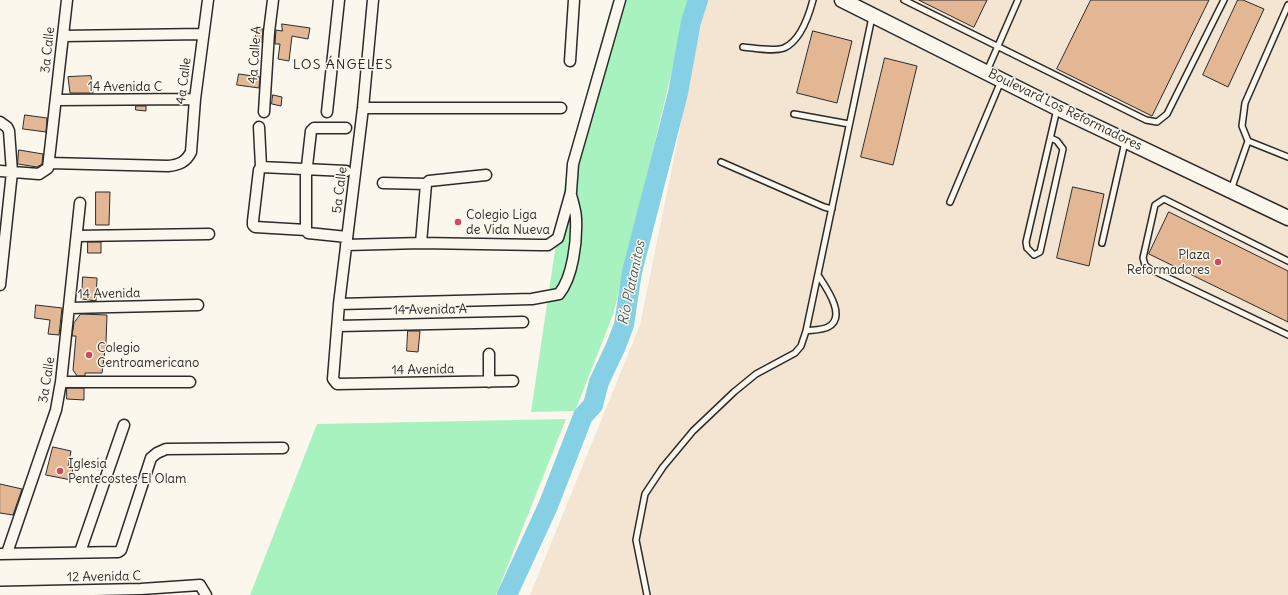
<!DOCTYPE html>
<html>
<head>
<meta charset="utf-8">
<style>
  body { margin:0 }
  canvas { display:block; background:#fbf7ec }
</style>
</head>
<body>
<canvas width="1288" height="595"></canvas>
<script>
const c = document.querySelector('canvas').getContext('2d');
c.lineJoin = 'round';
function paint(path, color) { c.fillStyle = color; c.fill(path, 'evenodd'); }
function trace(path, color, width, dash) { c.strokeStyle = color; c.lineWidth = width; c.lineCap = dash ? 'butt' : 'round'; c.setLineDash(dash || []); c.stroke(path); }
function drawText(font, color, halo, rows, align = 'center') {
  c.font = font + ' Delius,sans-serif'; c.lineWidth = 3; c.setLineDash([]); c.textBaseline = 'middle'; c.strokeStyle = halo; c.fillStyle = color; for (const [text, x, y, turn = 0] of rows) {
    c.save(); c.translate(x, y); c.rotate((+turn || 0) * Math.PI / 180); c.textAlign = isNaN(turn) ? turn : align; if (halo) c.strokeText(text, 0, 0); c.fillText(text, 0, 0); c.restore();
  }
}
paint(new Path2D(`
  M 706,0 L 1288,0 L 1288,595 L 530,595 L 640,325 Z`), '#f4e4d2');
paint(new Path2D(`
  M 613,0 L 689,0 L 613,315 L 575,411 L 531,412 L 569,156 Z
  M 566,419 L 496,595 L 250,595 L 317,424 Z`), '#a8f2c0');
trace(new Path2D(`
  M 507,595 L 548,506 L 583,416 L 593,405 L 599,382 L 616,346 L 624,325 L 632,272 L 678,93 L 691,22 L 698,0`), '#85d0e5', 20);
const building = new Path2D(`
  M 919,0 L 987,0 L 974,27 Z
  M 1091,0 L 1209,0 L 1152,116 L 1057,69 Z
  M 1238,0 L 1243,0 L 1264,9 L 1228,87 L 1203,75 Z
  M 282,24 L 310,28 L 308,39 L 292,36 L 289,61 L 278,59 L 280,44 L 275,44 L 276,30 L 282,31 Z
  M 257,28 L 263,29 L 262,42 L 255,41 Z
  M 813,31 L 852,41 L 837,103 L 797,93 Z
  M 885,58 L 917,66 L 893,165 L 861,157 Z
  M 239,74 L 260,77 L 259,88 L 237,85 Z
  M 91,76 L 93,93 L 70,93 L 68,77 Z
  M 273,95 L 282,97 L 281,106 L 272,104 Z
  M 136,106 L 146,106 L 146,111 L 136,110 Z
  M 25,115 L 47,118 L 46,132 L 23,129 Z
  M 19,150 L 43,154 L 42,164 L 37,167 L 18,164 Z
  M 1073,187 L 1104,194 L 1089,266 L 1057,258 Z
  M 96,192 L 110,192 L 109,225 L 96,225 Z
  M 1169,212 L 1288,271 L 1288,322 L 1149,254 Z
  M 88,242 L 101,242 L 101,253 L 88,253 Z
  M 83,277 L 97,278 L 96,301 L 82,299 Z
  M 36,305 L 62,308 L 59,335 L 48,334 L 50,320 L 35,318 Z
  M 81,314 L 107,315 L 106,342 L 102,373 L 85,373 L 85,376 L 77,376 L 73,370 L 76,336 L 72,336 L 74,323 Z
  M 408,331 L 420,331 L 418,352 L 407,351 Z
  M 67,388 L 84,388 L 84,400 L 67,399 Z
  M 53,447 L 71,451 L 68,467 L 73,468 L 71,480 L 46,475 Z
  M 0,484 L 22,489 L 13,515 L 0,513 Z`);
paint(building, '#e4b794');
trace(building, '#2b2b2b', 1);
const lane = new Path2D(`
  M 904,0 L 1146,120 L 1157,122 L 1167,114 L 1224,0
  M 743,47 C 755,48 773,52 784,48 C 800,41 809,15 813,0
  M 987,71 L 1018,0
  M 794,114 L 849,124
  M 1051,138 L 1057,141 L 1063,149 L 1040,252 L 1034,255 L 1027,248 L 1026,242 L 1057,109
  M 1248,141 L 1288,157
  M 721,162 L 824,207 L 832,209
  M 1231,190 L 1248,141 L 1242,126 L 1245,103 L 1288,5
  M 950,202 L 1001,81
  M 1102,243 L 1125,142
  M 1288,261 L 1164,199 L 1155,205 L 1143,258 L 1145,265 L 1150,269 L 1288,335
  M 806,331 C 813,330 822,330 828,327 C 848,317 825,286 818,275
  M 647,595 L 636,540 L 645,494 L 663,467 L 693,431 L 734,392 L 756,374 L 795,353 L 801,346 L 806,331 L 872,17`);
const street = new Path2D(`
  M 373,0 L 363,108 L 339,304 L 333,379 L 337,384 L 513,381
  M 63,36 L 203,34
  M 570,61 L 574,0
  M 56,100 L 195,99
  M 363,108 L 561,108
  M 264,112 L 269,32 L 273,0
  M 327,112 L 339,0
  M 0,122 L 7,127 L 9,131 L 12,172 L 0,285
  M 259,127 L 261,167
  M 49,163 L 168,166 C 179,165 186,162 191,152 L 195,99 L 208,0
  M 0,171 L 39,174 L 48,168 L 67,0
  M 346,171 L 261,167 L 259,170 L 253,221 L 253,225 L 255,227 L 306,230 L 308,233 L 347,237
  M 383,183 L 426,184
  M 306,230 L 306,175 L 311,131 L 314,128 L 346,128
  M 77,236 L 209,234
  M 421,243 L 426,184 L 429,181 L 486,175
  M 346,245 L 421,243 L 540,245 L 548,245 L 558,238 L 571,192 L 573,164 L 620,0
  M 339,304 L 532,299 L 559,294 C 573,277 577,241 576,219 C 576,211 573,203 571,195
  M 69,308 L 198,305
  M 338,326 L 523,322
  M 61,382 L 190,382
  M 489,382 L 489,354
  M 80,552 L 124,425
  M 7,553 L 56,410 L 61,382 L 80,203
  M 0,554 L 118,552 L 121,550 L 151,458 L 157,453 L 166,449 L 283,448
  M 0,592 L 141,589 L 200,585 L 206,595`);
const secondary = new Path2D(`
  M 842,0 L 1057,108 L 1288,218`);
trace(lane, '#2b2b2b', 8);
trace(street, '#2b2b2b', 13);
trace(secondary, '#2b2b2b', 17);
trace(lane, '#fbf7ec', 5);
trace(street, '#fbf7ec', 10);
trace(secondary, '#fbf7ec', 14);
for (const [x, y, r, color] of [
  [458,222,4,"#d1495b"],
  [1218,262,4,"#d1495b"],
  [89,355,4,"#d1495b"],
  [60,471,4,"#d1495b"]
]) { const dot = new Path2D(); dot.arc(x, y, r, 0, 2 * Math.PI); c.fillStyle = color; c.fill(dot); trace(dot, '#fbf7ec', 1.5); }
drawText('13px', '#2b2b2b', '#fbf7ec', [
  ["3a Calle",48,50,-84],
  ["4a Calle A",255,55,-86],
  ["4a Calle",184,81,-83],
  ["14 Avenida C",125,87],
  ["Boulevard Los Reformadores",1065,110,26],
  ["5a Calle",340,190,-83],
  ["14 Avenida",109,294,-1],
  ["14 Avenida A",430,310,-1],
  ["14 Avenida",423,370,-1],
  ["3a Calle",47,380,-81],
  ["12 Avenida C",104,577,-1]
]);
drawText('13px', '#2b2b2b', '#fbf7ec', [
  ["Colegio Liga",466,215],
  ["de Vida Nueva",466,230],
  ["Plaza",1210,255,"right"],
  ["Reformadores",1210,270,"right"],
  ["Colegio",97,348],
  ["Centroamericano",97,363],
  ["Iglesia",68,464],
  ["Pentecostes El Olam",68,479]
], 'left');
c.letterSpacing = '1px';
drawText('14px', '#2b2b2b', '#fbf7ec', [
  ["LOS ÁNGELES",343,65]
]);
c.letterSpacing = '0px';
drawText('italic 14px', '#465d63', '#fbf7ec', [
  ["Río Platanitos",632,283,-78]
]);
</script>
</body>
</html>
